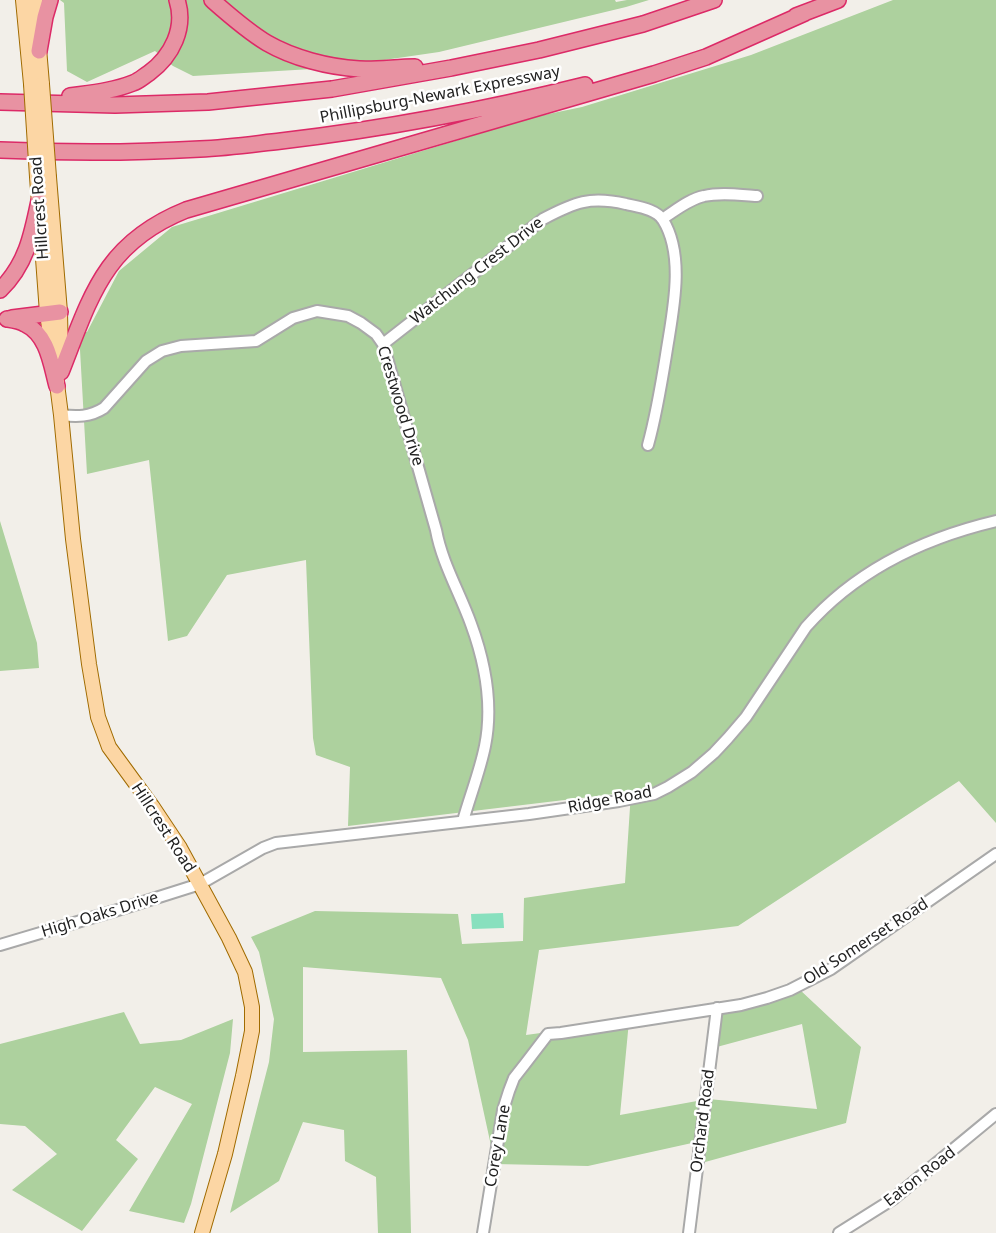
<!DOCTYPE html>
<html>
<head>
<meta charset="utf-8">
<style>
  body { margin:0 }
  canvas { display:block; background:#f2efe9 }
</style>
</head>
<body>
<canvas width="996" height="1233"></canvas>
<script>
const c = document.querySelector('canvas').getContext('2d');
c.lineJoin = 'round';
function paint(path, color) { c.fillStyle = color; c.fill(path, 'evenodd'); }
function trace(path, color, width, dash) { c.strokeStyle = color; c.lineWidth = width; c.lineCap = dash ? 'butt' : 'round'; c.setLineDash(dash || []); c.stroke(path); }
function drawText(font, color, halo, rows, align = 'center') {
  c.font = font + ' "Noto Sans",sans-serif'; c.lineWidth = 5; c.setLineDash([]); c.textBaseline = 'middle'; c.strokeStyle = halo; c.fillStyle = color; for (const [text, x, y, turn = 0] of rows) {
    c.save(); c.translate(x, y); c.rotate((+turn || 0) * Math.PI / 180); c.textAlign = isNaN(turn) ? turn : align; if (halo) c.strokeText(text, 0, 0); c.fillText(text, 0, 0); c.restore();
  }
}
paint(new Path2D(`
  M 60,0 L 615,0 L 616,2 L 627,0 L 649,0 L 626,7 L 439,52 L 329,68 L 193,76 L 173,66 L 155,51 L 87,82 L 67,71 L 64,3 Z
  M 893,0 L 996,0 L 996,823 L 959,781 L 738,926 L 539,950 L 526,1035 L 629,1021 L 620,1115 L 708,1099 L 817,1109 L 802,1024 L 713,1048 L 720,1012 L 799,989 L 861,1047 L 846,1123 L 698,1164 L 701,1141 L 588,1166 L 495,1164 L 468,1040 L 441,978 L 303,967 L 303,1052 L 407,1050 L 411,1233 L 378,1233 L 376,1177 L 345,1161 L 344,1130 L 303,1122 L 279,1181 L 230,1213 L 269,1062 L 274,1019 L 259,952 L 251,937 L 315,911 L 458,914 L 462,944 L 523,941 L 524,898 L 625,883 L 631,792 L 348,826 L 350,767 L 316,755 L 313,738 L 306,560 L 227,575 L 187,636 L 168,641 L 149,460 L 87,474 L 79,332 L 87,332 L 119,271 L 172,227 L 534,117 L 582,107 L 751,55 Z
  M 0,521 L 37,643 L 39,668 L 0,671 Z
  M 124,1012 L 140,1044 L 181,1040 L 233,1019 L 230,1053 L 191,1204 L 184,1223 L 129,1211 L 192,1104 L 155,1087 L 116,1140 L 138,1159 L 82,1231 L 12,1190 L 57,1154 L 25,1126 L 0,1124 L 0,1044 Z`), '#add19e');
paint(new Path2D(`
  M 503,913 L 504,928 L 472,929 L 471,914 Z`), '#88e0be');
const minor = new Path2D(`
  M 662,219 C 675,211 689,199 704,196 C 721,192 740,195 757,196
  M 383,344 L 543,219 C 575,202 590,196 626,204 C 638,207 656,209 663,220 C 686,257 672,315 666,355 C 661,386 656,416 648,445
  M 61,415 C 77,417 90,417 104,408 L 146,361 L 162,351 L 181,346 L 256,341 L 293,318 L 317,311 L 348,316 L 361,323 L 376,334 L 383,344 L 436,530 C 442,563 460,593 471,624 C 485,662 493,706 485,746 C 480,771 470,796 463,821
  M 0,945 L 121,909 L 200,884 L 263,848 L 276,843 L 529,814 L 619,801 L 654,794 L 668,787 L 692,772 L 714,753 L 728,738 L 746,717 L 806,627 C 856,570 924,538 996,521
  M 483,1233 L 503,1110 L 509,1091 L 514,1078 L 525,1064 L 548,1034 L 561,1033 L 741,1005 L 767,998 L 790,990 L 831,969 L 996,854
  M 689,1233 L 717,1008
  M 839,1233 L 893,1199 L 996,1114`);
const major = new Path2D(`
  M 23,0 L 31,84
  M 35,0 L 42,84
  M 37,177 L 47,313 L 53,357
  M 49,177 L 60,312 L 61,359
  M 56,376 L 61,415 L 73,539 L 89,664 L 98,717 L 109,747 L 152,806 L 180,848 L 229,938 L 245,972 L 252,1007 L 252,1031 L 243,1076 L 225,1154 L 202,1233`);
const highway = new Path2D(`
  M 212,0 C 229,15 247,31 267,43 C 293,58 328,67 359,69 C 378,70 396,67 415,67
  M 796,16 L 838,0
  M 39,51 L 45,17 L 50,0
  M 70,96 C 91,93 113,91 133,83 C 139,81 144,76 149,73 C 172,56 186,28 177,0
  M 0,102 L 115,105 L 208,102 L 332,89 L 451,68 L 539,50 L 643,24 L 714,0
  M 0,150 C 67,153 133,153 200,149 C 227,148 254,144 281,141 C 383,129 485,110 585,85
  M 0,290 C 26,265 32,235 39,201
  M 12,318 L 60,312
  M 7,319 C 13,320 20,321 25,324 C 48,335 51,364 57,386
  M 61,372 C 91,296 104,243 186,210 L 654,74 L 706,57 L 805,13`);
trace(minor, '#a9a9a9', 14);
trace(major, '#a06b00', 16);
trace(highway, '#dc2a67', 18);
trace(minor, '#fff', 10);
trace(major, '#fcd6a4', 14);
trace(highway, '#e892a2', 15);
const majorBridge = new Path2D(`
  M 31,84 L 37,177
  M 42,84 L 49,177`);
trace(majorBridge, '#a06b00', 16, []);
trace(majorBridge, '#fcd6a4', 14);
drawText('16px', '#222', '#fff', [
  ["Phillipsburg-Newark Expressway",440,95,-11],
  ["Hillcrest Road",40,208,-94],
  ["Watchung Crest Drive",477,271,-38],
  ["Crestwood Drive",400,406,73],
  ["Ridge Road",610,800,-11],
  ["Hillcrest Road",163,828,57],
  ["High Oaks Drive",100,915,-17],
  ["Old Somerset Road",866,942,-33],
  ["Orchard Road",703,1121,-83],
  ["Corey Lane",498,1146,-80],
  ["Eaton Road",920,1177,-38]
]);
</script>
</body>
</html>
